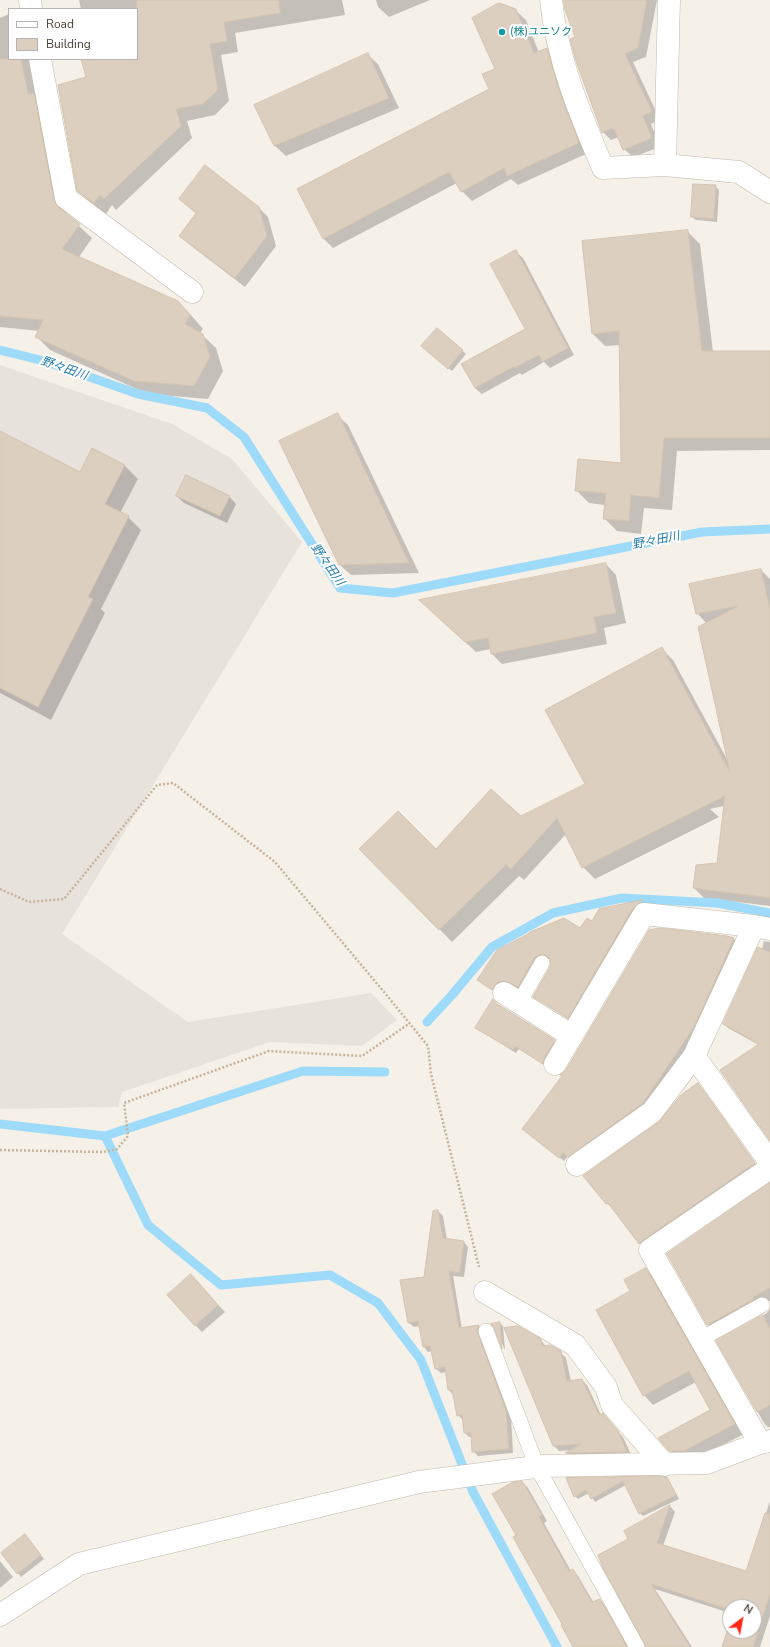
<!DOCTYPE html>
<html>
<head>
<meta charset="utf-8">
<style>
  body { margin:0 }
  #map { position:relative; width:770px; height:1647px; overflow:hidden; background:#f6f1e8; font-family:"Nunito Sans",sans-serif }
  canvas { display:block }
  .legend { position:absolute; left:8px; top:8px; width:130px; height:52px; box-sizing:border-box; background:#fff; border:1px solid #b7b3af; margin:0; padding:5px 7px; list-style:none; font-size:12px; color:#4b4136 }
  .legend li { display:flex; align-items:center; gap:8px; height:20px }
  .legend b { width:20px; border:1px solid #b7b3af }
  .north { position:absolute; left:722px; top:1599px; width:40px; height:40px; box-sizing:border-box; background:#fff; border:1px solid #b7b3af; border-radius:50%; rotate:32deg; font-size:11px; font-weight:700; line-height:16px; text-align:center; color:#4b4136 }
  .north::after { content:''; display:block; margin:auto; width:14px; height:18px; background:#ff2816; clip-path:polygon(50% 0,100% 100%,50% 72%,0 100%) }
</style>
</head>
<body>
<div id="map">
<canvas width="770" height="1647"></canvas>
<ul class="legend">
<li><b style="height:5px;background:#fff"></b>Road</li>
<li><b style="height:11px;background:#dccfbf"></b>Building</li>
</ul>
<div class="north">N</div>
</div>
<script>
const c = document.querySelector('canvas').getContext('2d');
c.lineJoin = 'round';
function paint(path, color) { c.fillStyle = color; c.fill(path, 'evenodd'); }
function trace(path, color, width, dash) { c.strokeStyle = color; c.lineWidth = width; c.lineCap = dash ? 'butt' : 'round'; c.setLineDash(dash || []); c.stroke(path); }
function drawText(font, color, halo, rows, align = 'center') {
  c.font = font + ' "Nunito Sans","Noto Sans JP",sans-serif'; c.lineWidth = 4; c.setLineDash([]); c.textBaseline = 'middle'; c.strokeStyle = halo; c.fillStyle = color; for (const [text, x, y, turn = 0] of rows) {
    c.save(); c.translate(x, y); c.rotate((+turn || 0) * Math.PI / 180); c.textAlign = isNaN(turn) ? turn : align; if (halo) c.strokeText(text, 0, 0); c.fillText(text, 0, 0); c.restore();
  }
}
paint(new Path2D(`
  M 0,365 L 172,424 L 232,459 L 302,542 L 62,934 L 188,1022 L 371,993 L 397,1020 L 362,1046 L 270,1042 L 122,1092 L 118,1107 L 0,1109 Z`), '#e8e2dd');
paint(new Path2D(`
  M 79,0 L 342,0 L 345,15 L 235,33 L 238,52 L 221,55 L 229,101 L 215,115 L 187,121 L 192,138 L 116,210 L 112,205 L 106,214 L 90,202 L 78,190 L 87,78 L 82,59 L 137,59 L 137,9 L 81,9 Z
  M 376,0 L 430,0 L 389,17 L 378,7 Z
  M 565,0 L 657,0 L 646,57 L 633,62 L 660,120 L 651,124 L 660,147 L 633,157 L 624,149 L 619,137 L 611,140 L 603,132 Z
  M 515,10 L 526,20 L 542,60 L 546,49 L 556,59 L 588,153 L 518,185 L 511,179 L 472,201 L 462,191 L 457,183 L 333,248 L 323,238 L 490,90 Z
  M 9,14 L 9,59 L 32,59 L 47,107 L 67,215 L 92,238 L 79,257 L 178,302 L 191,315 L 203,329 L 200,333 L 216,348 L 223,371 L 208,399 L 148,394 L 50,350 L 37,337 L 39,331 L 0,327 L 0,18 Z
  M 367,54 L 378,64 L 399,108 L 286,156 L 275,146 L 256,105 Z
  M 715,186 L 719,190 L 717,222 L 696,220 L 692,217 Z
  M 180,199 L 258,207 L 268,217 L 276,246 L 245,287 L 190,245 L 180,235 L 197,214 Z
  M 687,231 L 700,244 L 713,352 L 770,352 L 770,450 L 677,451 L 672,510 L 644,508 L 641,534 L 617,531 L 604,518 L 605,505 L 589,503 L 576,490 L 622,464 L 621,345 L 605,346 L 593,334 Z
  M 516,252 L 523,258 L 574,355 L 550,368 L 544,362 L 522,375 L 520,373 L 482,394 L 475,388 L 526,329 Z
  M 437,329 L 466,354 L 452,371 L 426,350 Z
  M 337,415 L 348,425 L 419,573 L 351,575 L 340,565 Z
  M 0,432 L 80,474 L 93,449 L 125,466 L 138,479 L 120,513 L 128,517 L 141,530 L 101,609 L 105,613 L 51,720 L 0,693 Z
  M 177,496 L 229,496 L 236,504 L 227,523 L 184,503 Z
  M 606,564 L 616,575 L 626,623 L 604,628 L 607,644 L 502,664 L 492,654 L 491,649 L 476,652 L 431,610 Z
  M 761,570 L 770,579 L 770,796 L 710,809 L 719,817 L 595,879 L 583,867 L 566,834 L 524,880 L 519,876 L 452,942 L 361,849 L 436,850 L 521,817 L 587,784 L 661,648 L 673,660 L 728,761 L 707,624 L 697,613 Z
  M 770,813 L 770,906 L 704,898 L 694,888 Z
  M 643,901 L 646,904 L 572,1022 L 534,996 L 551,967 L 551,959 L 542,959 L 522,990 L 509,984 L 497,993 L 478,980 L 581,930 L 592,922 L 599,910 Z
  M 727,937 L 734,939 L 738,943 L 698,1031 L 647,1107 L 573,1161 L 568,1156 L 564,1161 L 523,1129 Z
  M 764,941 L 770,942 L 770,1139 L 759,1045 L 728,1028 L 724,1024 L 762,950 Z
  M 497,1005 L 558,1044 L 546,1066 L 519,1049 L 516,1053 L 476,1028 Z
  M 701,1087 L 758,1167 L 643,1247 L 611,1206 L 607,1204 L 584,1176 L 660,1123 Z
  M 770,1184 L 770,1301 L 763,1301 L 712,1329 L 708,1325 L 668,1254 Z
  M 438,1211 L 443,1216 L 447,1240 L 464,1242 L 468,1247 L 464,1277 L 453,1276 L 462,1329 L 479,1326 L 483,1331 L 511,1416 L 513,1453 L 478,1456 L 473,1451 L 473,1437 L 469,1437 L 465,1433 L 463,1420 L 458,1415 L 453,1395 L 449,1390 L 446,1372 L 441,1373 L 436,1369 L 432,1351 L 428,1352 L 424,1347 L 420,1326 L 414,1327 L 409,1323 L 425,1278 Z
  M 646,1270 L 656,1279 L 744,1434 L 694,1460 L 680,1460 L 670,1450 L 712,1411 L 696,1382 L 653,1405 L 644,1395 L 631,1291 Z
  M 198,1283 L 225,1312 L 202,1332 L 195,1325 Z
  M 770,1309 L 770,1427 L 768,1427 L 764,1423 L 718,1341 L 767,1313 Z
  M 500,1323 L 503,1326 L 505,1350 L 493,1324 Z
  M 540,1340 L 546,1346 L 560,1352 L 566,1358 L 571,1382 L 582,1380 L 587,1385 L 601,1415 L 608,1420 L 623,1437 L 632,1457 L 571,1458 L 567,1453 L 573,1450 L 559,1451 L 553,1445 Z
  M 667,1478 L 670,1482 L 679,1499 L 643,1516 L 640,1513 L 626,1485 L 595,1502 L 589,1493 L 578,1499 L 575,1496 L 567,1479 Z
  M 522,1482 L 528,1488 L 547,1521 L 544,1523 L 571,1571 L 573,1570 L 578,1576 L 594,1603 L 600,1600 L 605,1606 L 628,1647 L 574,1647 L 518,1535 Z
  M 770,1501 L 770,1616 L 760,1647 L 723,1647 L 730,1626 L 730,1631 L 754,1631 L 754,1607 L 730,1607 L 730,1613 L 655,1589 L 692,1647 L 646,1647 L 629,1539 L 625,1531 L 670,1506 L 675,1512 L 663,1546 L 747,1573 Z
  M 28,1539 L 44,1559 L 21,1577 L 2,1553 Z
  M 0,1561 L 13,1577 L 0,1588 Z`), '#0003');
trace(new Path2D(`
  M 0,350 L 44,361 L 138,394 L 207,408 L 244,437 L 340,588 L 393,593 L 702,532 L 770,529
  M 427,1022 L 452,995 L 492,947 L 553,913 L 622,898 L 717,903 L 770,913
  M 0,1124 L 105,1136 L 303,1071 L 385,1072
  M 105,1136 L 148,1225 L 221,1285 L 330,1275 L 378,1303 L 421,1360 L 473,1492 L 557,1647`), '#9edaf9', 9);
const building = new Path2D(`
  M 137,0 L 279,0 L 280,13 L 224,22 L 227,41 L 210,44 L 218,90 L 203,104 L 176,109 L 181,126 L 104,199 L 100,195 L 94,203 L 77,191 L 58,85 L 86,77 L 81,59 L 137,59 Z
  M 564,0 L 647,0 L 638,48 L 625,54 L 652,111 L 643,116 L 652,138 L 623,150 L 614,129 L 612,130 L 612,128 L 602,133 L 576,61 L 570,39 L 575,37 L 565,10 Z
  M 499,3 L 516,9 L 534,53 L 547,48 L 559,90 L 579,143 L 507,176 L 504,168 L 461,192 L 449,172 L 323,239 L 297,189 L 489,89 L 482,74 L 495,69 L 472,18 Z
  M 368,53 L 389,98 L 274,146 L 254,105 Z
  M 0,59 L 21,59 L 28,94 L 34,93 L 54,200 L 59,208 L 80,224 L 62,249 L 178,301 L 190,315 L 185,324 L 203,334 L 210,357 L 194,386 L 134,381 L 35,337 L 43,320 L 0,316 Z
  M 205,165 L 259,207 L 267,236 L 235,278 L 179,236 L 196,213 L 179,199 Z
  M 693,184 L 716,185 L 714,219 L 691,217 Z
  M 688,230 L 702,351 L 770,351 L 770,438 L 664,438 L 659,498 L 631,495 L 629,521 L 603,519 L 606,493 L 575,491 L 578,459 L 621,463 L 619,331 L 592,334 L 582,241 Z
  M 516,250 L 568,348 L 542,362 L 539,355 L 514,368 L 513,367 L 475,388 L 461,364 L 525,329 L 490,264 Z
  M 437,328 L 463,350 L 448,369 L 421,346 Z
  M 338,413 L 409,563 L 339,565 L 279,441 Z
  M 0,431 L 80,472 L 92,448 L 125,465 L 105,504 L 129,516 L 88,597 L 93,599 L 38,707 L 0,688 Z
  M 186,475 L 230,496 L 220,516 L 176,496 Z
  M 606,563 L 616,613 L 594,617 L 597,633 L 491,654 L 488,638 L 465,642 L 419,600 Z
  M 761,569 L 770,609 L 770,898 L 693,888 L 696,865 L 717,863 L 725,796 L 582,868 L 557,818 L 511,869 L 506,865 L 439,930 L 359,849 L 398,811 L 436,849 L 491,789 L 521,816 L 585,784 L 545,710 L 662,647 L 730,772 L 698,627 L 738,606 L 696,614 L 689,584 Z
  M 643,900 L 633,908 L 568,1018 L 533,997 L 550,967 L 550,959 L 546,955 L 538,955 L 534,958 L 518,987 L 504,981 L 498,982 L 492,990 L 477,980 L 497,950 L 528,934 L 530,932 L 564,918 L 580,928 L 587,918 L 592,921 L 599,909 Z
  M 660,928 L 727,936 L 734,938 L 694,1027 L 643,1103 L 568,1157 L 563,1152 L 559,1158 L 522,1129 L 562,1076 L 560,1075 L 566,1070 L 649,930 Z
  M 758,947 L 770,952 L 770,1141 L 720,1070 L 759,1044 L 723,1024 Z
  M 493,999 L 497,1004 L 555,1040 L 544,1058 L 543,1064 L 515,1046 L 513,1050 L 475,1028 Z
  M 698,1083 L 755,1163 L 643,1240 L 639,1244 L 608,1203 L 606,1204 L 583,1176 L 659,1122 L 681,1095 Z
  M 770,1183 L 770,1288 L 753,1297 L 754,1299 L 707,1325 L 667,1254 Z
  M 438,1210 L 443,1238 L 464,1241 L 460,1273 L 449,1271 L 459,1328 L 479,1325 L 477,1329 L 478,1334 L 506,1411 L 509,1449 L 472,1452 L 471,1433 L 464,1433 L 462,1415 L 457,1416 L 452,1390 L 448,1390 L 445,1367 L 435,1369 L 430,1346 L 423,1347 L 418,1321 L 408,1323 L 400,1280 L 424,1277 L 433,1211 Z
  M 646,1268 L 735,1424 L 684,1451 L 669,1451 L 658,1438 L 710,1410 L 689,1371 L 643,1396 L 596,1310 L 630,1291 L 624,1280 Z
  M 191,1274 L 218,1305 L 195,1326 L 167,1295 Z
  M 763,1315 L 770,1329 L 770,1405 L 757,1412 L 716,1341 Z
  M 500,1322 L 502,1349 L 494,1328 L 491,1324 Z
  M 518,1326 L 541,1339 L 542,1346 L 550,1345 L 561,1351 L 567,1381 L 582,1379 L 599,1415 L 603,1413 L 618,1431 L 627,1452 L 565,1453 L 581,1444 L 553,1446 L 504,1328 Z
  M 660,1476 L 667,1477 L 676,1495 L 639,1514 L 623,1481 L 591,1499 L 586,1490 L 574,1497 L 566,1478 Z
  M 522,1481 L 542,1515 L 539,1517 L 569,1571 L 573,1569 L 592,1602 L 600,1599 L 627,1647 L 573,1647 L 561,1625 L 562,1624 L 513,1537 L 516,1535 L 492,1494 L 513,1482 Z
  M 670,1505 L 657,1543 L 746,1571 L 765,1513 L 770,1514 L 770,1594 L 753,1647 L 722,1647 L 730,1622 L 730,1631 L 754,1631 L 754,1607 L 730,1607 L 730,1610 L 651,1584 L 690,1647 L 646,1647 L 603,1568 L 598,1555 L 628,1539 L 624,1531 Z
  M 25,1534 L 41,1555 L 17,1574 L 1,1553 Z`);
paint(building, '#dccfbf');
trace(building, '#d5c3ae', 1);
const lane = new Path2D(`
  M 519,1003 L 542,963
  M 486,1331 L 537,1467 L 637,1647
  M 701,1339 L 762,1305`);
const street = new Path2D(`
  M 30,0 L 31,9
  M 551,0 C 557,59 580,114 603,168 L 665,165 L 739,172 L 770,192
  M 40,59 L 66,198 L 192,292
  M 665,165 L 669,0
  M 504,993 L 572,1036
  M 694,1056 L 770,1162
  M 555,1064 L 644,914 L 754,926 L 770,929
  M 577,1165 L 652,1112 L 694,1056 L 754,926
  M 485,1292 L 575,1345 L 606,1387 L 612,1405 L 665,1465
  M 760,1443 L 650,1250 L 770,1168
  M 0,1615 L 79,1564 L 419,1482 L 543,1466 L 707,1463 L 760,1443 L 770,1441`);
trace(lane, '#c3b8a9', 16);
trace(street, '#c3b8a9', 23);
trace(new Path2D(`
  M 0,889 L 29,902 L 64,899 L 157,785 L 173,783 L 275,862 L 389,998 L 428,1046 L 431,1074 L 479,1267
  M 0,1150 L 103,1152 L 117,1149 L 128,1136 L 124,1103 L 269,1051 L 362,1056 L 410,1023`), '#c6b399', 2.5, [2, 2]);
trace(lane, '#fff', 15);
trace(street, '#fff', 22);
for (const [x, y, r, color] of [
  [502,32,4,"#0f9aa8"]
]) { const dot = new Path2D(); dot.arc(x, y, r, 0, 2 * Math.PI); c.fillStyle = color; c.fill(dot); trace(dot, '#fff', 1.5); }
drawText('11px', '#0d838f', '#fff', [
  ["(株)ユニソク",510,32]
], 'left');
drawText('italic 12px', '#1f79a9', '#fff', [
  ["野々田川",64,369,19],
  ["野々田川",656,541,-11],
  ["野々田川",327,565,55]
]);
</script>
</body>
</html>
